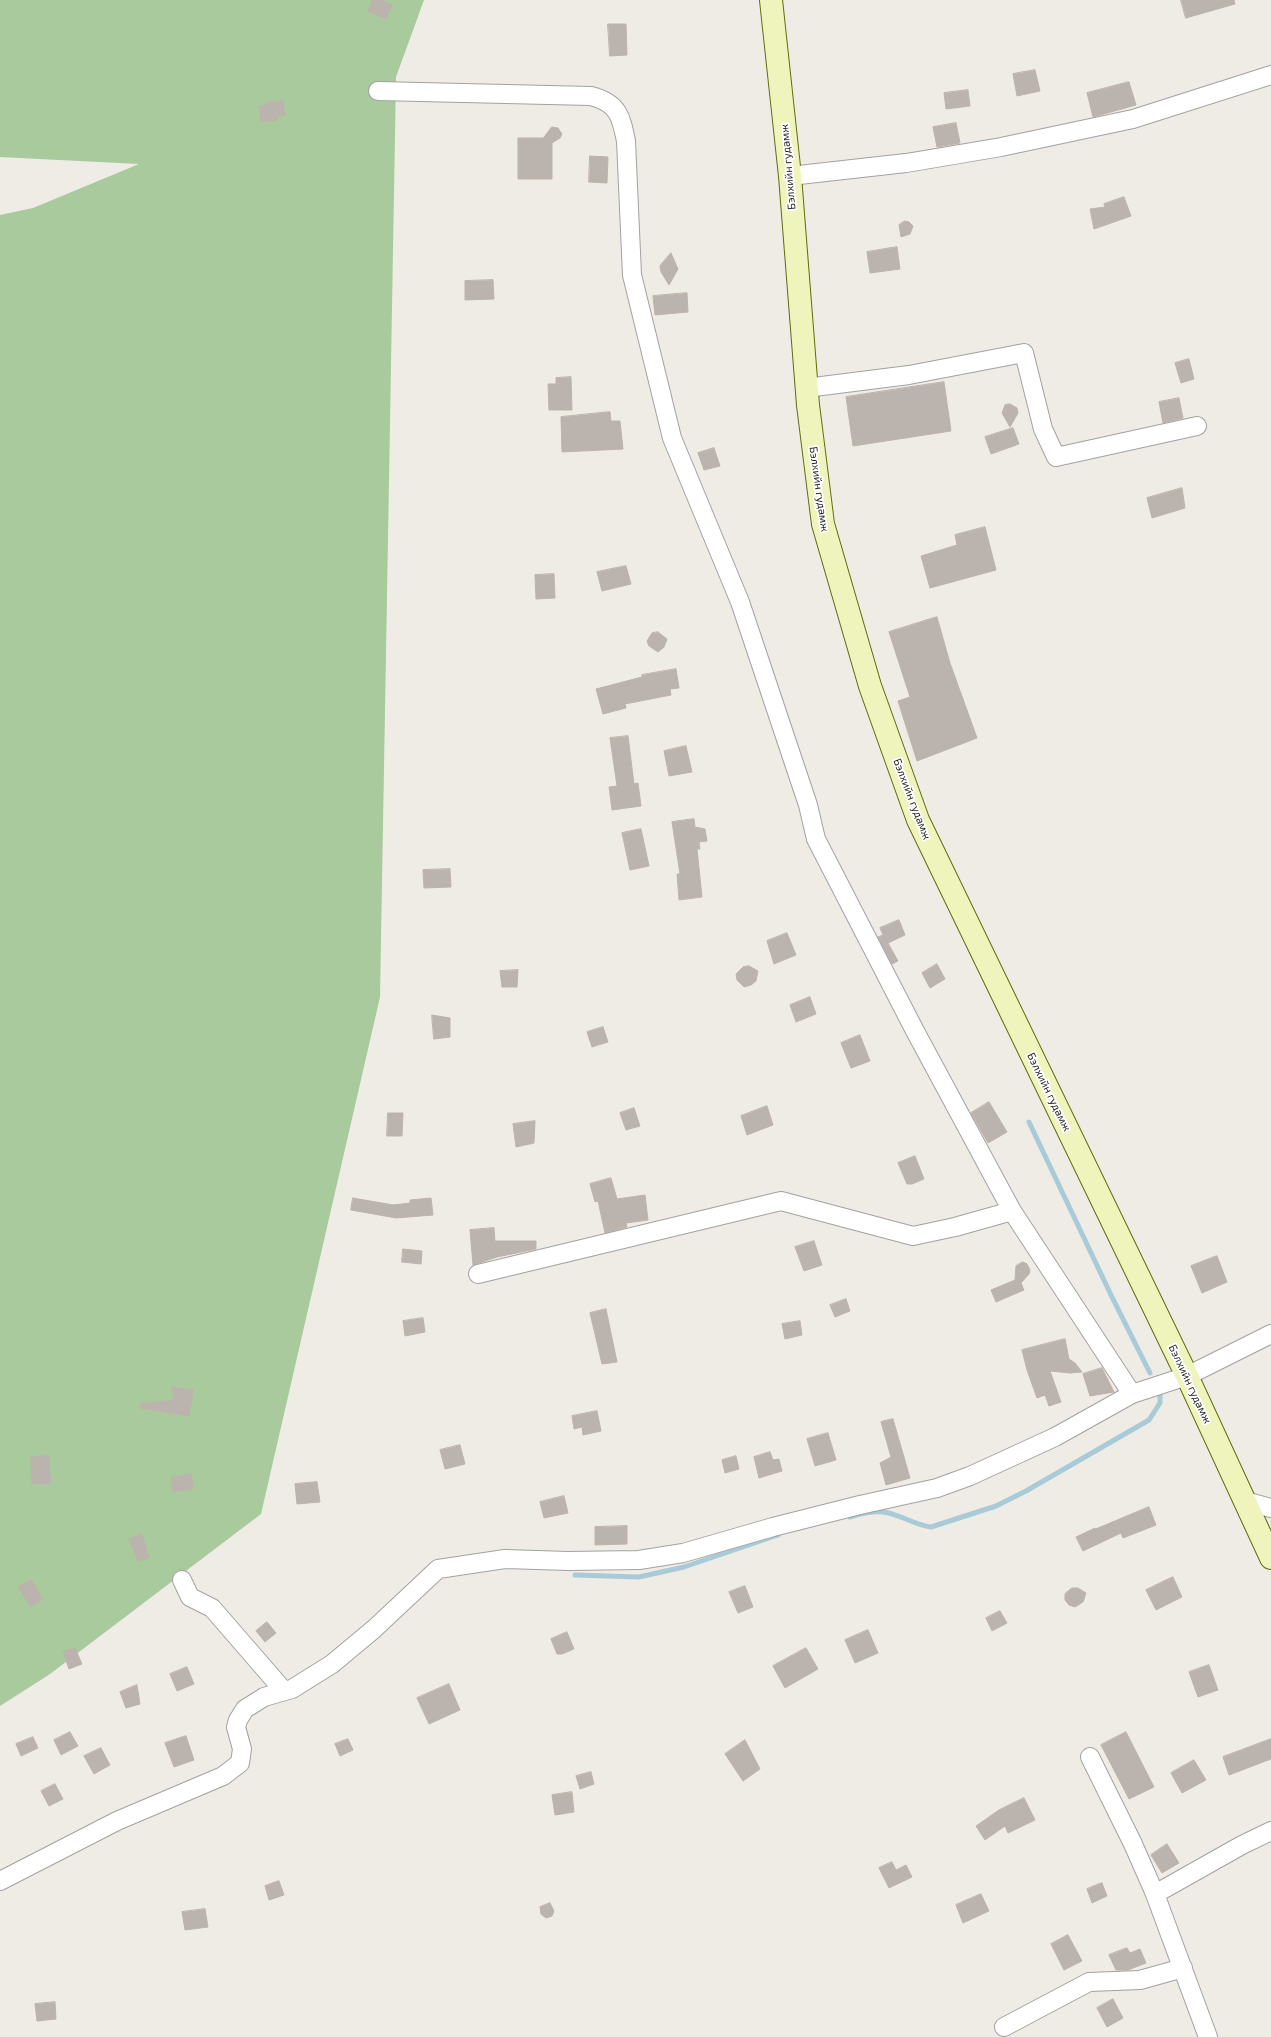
<!DOCTYPE html>
<html>
<head>
<meta charset="utf-8">
<style>
  body { margin:0 }
  canvas { display:block; background:#eeece5 }
</style>
</head>
<body>
<canvas width="1271" height="2037"></canvas>
<script>
const c = document.querySelector('canvas').getContext('2d');
c.lineJoin = 'round';
function paint(path, color) { c.fillStyle = color; c.fill(path, 'evenodd'); }
function trace(path, color, width, dash) { c.strokeStyle = color; c.lineWidth = width; c.lineCap = dash ? 'butt' : 'round'; c.setLineDash(dash || []); c.stroke(path); }
function drawText(font, color, halo, rows, align = 'center') {
  c.font = font + ' "Exo 2",sans-serif'; c.lineWidth = 3.5; c.setLineDash([]); c.textBaseline = 'middle'; c.strokeStyle = halo; c.fillStyle = color; for (const [text, x, y, turn = 0] of rows) {
    c.save(); c.translate(x, y); c.rotate((+turn || 0) * Math.PI / 180); c.textAlign = isNaN(turn) ? turn : align; if (halo) c.strokeText(text, 0, 0); c.fillText(text, 0, 0); c.restore();
  }
}
paint(new Path2D(`
  M 0,0 L 424,0 L 396,77 L 380,997 L 261,1514 L 50,1674 L 0,1706 L 0,215 L 33,208 L 139,164 L 0,157 Z`), '#a8ca9d');
trace(new Path2D(`
  M 1029,1122 L 1111,1295 L 1150,1373
  M 850,1517 C 860,1514 872,1511 883,1512 C 900,1514 914,1525 931,1527 L 996,1506 L 1026,1491 L 1149,1420 L 1160,1403 L 1160,1393
  M 575,1575 L 639,1577 L 684,1567 L 778,1535`), '#a9cbd8', 5);
const building = new Path2D(`
  M 373,0 L 381,0 L 392,5 L 386,19 L 368,11 Z
  M 1181,0 L 1234,0 L 1235,4 L 1186,18 Z
  M 608,24 L 626,24 L 627,55 L 610,56 Z
  M 1035,70 L 1040,91 L 1017,96 L 1013,74 Z
  M 1129,82 L 1136,105 L 1093,117 L 1087,93 Z
  M 968,90 L 970,106 L 946,109 L 944,93 Z
  M 283,101 L 285,116 L 277,116 L 278,120 L 261,122 L 259,106 L 266,105 L 266,103 Z
  M 956,123 L 960,143 L 937,147 L 933,127 Z
  M 552,127 L 558,128 L 562,134 L 560,138 L 552,143 L 552,179 L 518,179 L 518,138 L 543,138 Z
  M 590,156 L 608,157 L 607,183 L 589,182 Z
  M 1124,197 L 1131,216 L 1094,229 L 1090,209 L 1105,207 L 1104,204 Z
  M 905,221 L 909,222 L 913,226 L 910,234 L 901,237 L 899,225 Z
  M 897,247 L 900,269 L 870,273 L 867,252 Z
  M 671,253 L 678,269 L 669,285 L 661,272 L 660,266 Z
  M 493,280 L 494,299 L 465,300 L 465,281 Z
  M 687,293 L 688,312 L 655,315 L 653,296 Z
  M 1189,359 L 1194,379 L 1181,383 L 1175,363 Z
  M 571,377 L 572,410 L 549,410 L 548,384 L 556,384 L 556,378 Z
  M 944,382 L 951,431 L 853,446 L 846,397 Z
  M 1179,398 L 1183,418 L 1163,423 L 1159,402 Z
  M 1010,404 L 1017,408 L 1018,413 L 1010,427 L 1002,413 L 1005,405 Z
  M 610,412 L 611,421 L 620,421 L 623,449 L 562,452 L 561,417 Z
  M 1013,428 L 1019,444 L 991,454 L 985,437 Z
  M 714,448 L 720,466 L 704,470 L 698,453 Z
  M 1182,488 L 1185,508 L 1152,518 L 1147,498 Z
  M 985,527 L 996,570 L 930,588 L 921,556 L 957,545 L 955,535 Z
  M 626,566 L 631,584 L 602,591 L 597,572 Z
  M 554,574 L 555,598 L 536,599 L 535,575 Z
  M 937,617 L 950,663 L 977,738 L 917,761 L 898,701 L 910,697 L 889,632 Z
  M 658,632 L 667,639 L 664,647 L 658,652 L 649,646 L 647,641 L 652,633 Z
  M 676,669 L 679,688 L 670,689 L 671,695 L 625,704 L 626,708 L 603,714 L 596,689 L 642,677 L 642,675 Z
  M 628,736 L 634,784 L 638,783 L 641,806 L 612,810 L 609,787 L 617,786 L 610,738 Z
  M 686,746 L 692,772 L 669,776 L 664,751 Z
  M 694,819 L 695,827 L 705,829 L 707,841 L 699,842 L 700,849 L 697,849 L 702,897 L 679,900 L 677,874 L 680,874 L 672,822 Z
  M 641,829 L 649,866 L 630,870 L 622,833 Z
  M 450,869 L 451,887 L 424,888 L 423,870 Z
  M 899,920 L 905,935 L 888,943 L 898,961 L 892,964 L 878,937 L 883,935 L 880,928 Z
  M 787,933 L 796,955 L 774,964 L 767,941 Z
  M 937,964 L 945,979 L 930,988 L 922,973 Z
  M 749,966 L 758,971 L 756,981 L 751,985 L 744,987 L 737,980 L 736,974 L 743,967 Z
  M 518,970 L 517,987 L 502,987 L 500,971 Z
  M 810,997 L 816,1014 L 796,1022 L 790,1005 Z
  M 432,1015 L 450,1018 L 450,1037 L 434,1039 Z
  M 603,1027 L 608,1042 L 592,1047 L 587,1032 Z
  M 860,1035 L 870,1061 L 851,1068 L 841,1043 Z
  M 989,1102 L 1007,1132 L 988,1143 L 971,1113 Z
  M 767,1106 L 773,1125 L 747,1135 L 741,1116 Z
  M 634,1108 L 640,1126 L 626,1130 L 620,1113 Z
  M 388,1113 L 403,1113 L 402,1136 L 387,1136 Z
  M 535,1121 L 534,1143 L 516,1147 L 513,1124 Z
  M 915,1156 L 924,1179 L 912,1184 L 907,1184 L 898,1163 Z
  M 611,1178 L 617,1199 L 645,1195 L 648,1220 L 626,1223 L 627,1227 L 605,1233 L 598,1201 L 595,1202 L 590,1184 Z
  M 353,1198 L 393,1205 L 410,1203 L 410,1200 L 431,1198 L 433,1215 L 396,1218 L 351,1210 Z
  M 494,1228 L 495,1241 L 536,1241 L 536,1249 L 497,1257 L 473,1265 L 470,1230 Z
  M 814,1241 L 822,1265 L 804,1271 L 795,1247 Z
  M 403,1249 L 422,1251 L 421,1264 L 402,1262 Z
  M 1217,1256 L 1227,1282 L 1202,1293 L 1191,1266 Z
  M 1023,1262 L 1027,1264 L 1030,1270 L 1029,1274 L 1021,1283 L 1024,1290 L 996,1302 L 991,1290 L 1015,1280 L 1016,1266 Z
  M 846,1299 L 850,1311 L 835,1317 L 830,1305 Z
  M 606,1309 L 617,1362 L 602,1364 L 590,1313 Z
  M 423,1318 L 425,1332 L 405,1336 L 403,1321 Z
  M 800,1321 L 802,1335 L 785,1339 L 782,1324 Z
  M 1065,1339 L 1069,1359 L 1075,1363 L 1082,1372 L 1070,1373 L 1050,1371 L 1061,1402 L 1049,1406 L 1045,1395 L 1037,1398 L 1027,1370 L 1022,1350 Z
  M 1102,1368 L 1114,1392 L 1090,1396 L 1083,1374 Z
  M 172,1387 L 193,1390 L 189,1416 L 140,1408 L 140,1404 L 174,1400 Z
  M 597,1411 L 601,1431 L 583,1435 L 582,1427 L 574,1429 L 572,1416 Z
  M 893,1419 L 910,1478 L 886,1485 L 880,1463 L 891,1457 L 881,1422 Z
  M 828,1433 L 836,1460 L 815,1466 L 807,1439 Z
  M 460,1445 L 465,1464 L 445,1469 L 440,1450 Z
  M 770,1452 L 773,1460 L 779,1459 L 782,1471 L 759,1478 L 754,1457 Z
  M 48,1456 L 51,1484 L 32,1484 L 31,1457 Z
  M 736,1456 L 739,1469 L 725,1473 L 722,1460 Z
  M 191,1474 L 193,1489 L 173,1492 L 171,1478 Z
  M 317,1482 L 320,1502 L 297,1504 L 295,1484 Z
  M 564,1496 L 568,1513 L 544,1518 L 540,1502 Z
  M 1149,1507 L 1156,1525 L 1123,1538 L 1121,1533 L 1083,1551 L 1076,1537 L 1095,1528 L 1095,1529 Z
  M 627,1526 L 627,1544 L 595,1545 L 595,1527 Z
  M 142,1534 L 149,1558 L 138,1561 L 129,1539 Z
  M 1173,1577 L 1182,1597 L 1156,1610 L 1146,1590 Z
  M 31,1580 L 43,1599 L 31,1607 L 18,1587 Z
  M 745,1586 L 753,1607 L 738,1613 L 729,1592 Z
  M 1072,1588 L 1078,1588 L 1086,1593 L 1083,1602 L 1075,1607 L 1069,1605 L 1065,1600 L 1065,1594 Z
  M 1000,1611 L 1007,1623 L 992,1631 L 986,1618 Z
  M 267,1622 L 276,1633 L 265,1642 L 256,1631 Z
  M 868,1630 L 878,1653 L 855,1663 L 845,1640 Z
  M 567,1632 L 574,1649 L 562,1654 L 557,1654 L 551,1639 Z
  M 75,1648 L 82,1664 L 69,1669 L 63,1652 Z
  M 806,1648 L 818,1669 L 785,1688 L 773,1666 Z
  M 1209,1665 L 1218,1690 L 1198,1697 L 1189,1672 Z
  M 187,1667 L 194,1684 L 177,1691 L 170,1674 Z
  M 449,1684 L 460,1710 L 429,1724 L 417,1698 Z
  M 137,1685 L 140,1704 L 126,1708 L 120,1692 Z
  M 70,1732 L 78,1746 L 61,1755 L 54,1740 Z
  M 1126,1732 L 1154,1787 L 1129,1799 L 1101,1745 Z
  M 186,1736 L 194,1760 L 174,1767 L 165,1743 Z
  M 33,1737 L 38,1748 L 21,1756 L 16,1744 Z
  M 348,1739 L 353,1750 L 340,1756 L 335,1744 Z
  M 1271,1739 L 1271,1759 L 1229,1775 L 1223,1757 Z
  M 745,1740 L 760,1769 L 743,1781 L 725,1754 Z
  M 101,1748 L 110,1765 L 94,1774 L 84,1756 Z
  M 1194,1760 L 1206,1780 L 1182,1793 L 1171,1773 Z
  M 591,1772 L 594,1784 L 580,1789 L 576,1776 Z
  M 55,1784 L 63,1799 L 49,1806 L 41,1791 Z
  M 572,1792 L 574,1812 L 555,1815 L 552,1795 Z
  M 1024,1798 L 1035,1820 L 1008,1833 L 1005,1826 L 985,1840 L 976,1826 L 999,1810 Z
  M 1167,1844 L 1179,1863 L 1162,1873 L 1151,1855 Z
  M 892,1862 L 896,1870 L 906,1865 L 912,1877 L 889,1888 L 879,1868 Z
  M 279,1881 L 284,1895 L 269,1900 L 265,1886 Z
  M 1102,1883 L 1107,1896 L 1092,1903 L 1087,1889 Z
  M 981,1894 L 989,1911 L 963,1923 L 956,1905 Z
  M 550,1903 L 554,1911 L 552,1916 L 546,1918 L 541,1914 L 540,1907 Z
  M 205,1909 L 208,1927 L 185,1930 L 182,1912 Z
  M 1068,1935 L 1082,1961 L 1064,1970 L 1051,1944 Z
  M 1127,1948 L 1130,1953 L 1140,1949 L 1146,1963 L 1128,1970 L 1116,1970 L 1109,1955 Z
  M 1113,1999 L 1123,2018 L 1107,2027 L 1097,2008 Z
  M 55,2002 L 56,2019 L 37,2021 L 35,2004 Z`);
paint(building, '#bbb4ae');
trace(building, '#bfb3a9', 1);
const minor = new Path2D(`
  M 378,91 L 591,96 C 618,103 621,116 626,141 L 632,275 L 672,438 L 740,602 L 808,805 L 816,839 L 915,1031 L 1012,1211 L 1132,1394
  M 790,176 L 906,163 L 1001,147 L 1133,119 L 1271,75
  M 806,388 L 909,375 L 1024,353 L 1043,429 L 1056,457 L 1197,426
  M 478,1274 L 781,1201 L 913,1236 L 955,1227 L 1012,1211
  M 1245,1501 L 1271,1508
  M 182,1580 L 190,1597 L 212,1608 L 284,1691
  M 1090,1757 L 1133,1844 L 1155,1894 L 1208,2037
  M 0,1881 L 117,1821 L 223,1776 L 240,1763 L 242,1749 L 236,1727 L 238,1720 L 245,1709 L 264,1697 L 292,1689 L 332,1664 L 374,1629 L 438,1569 L 505,1559 L 568,1561 L 639,1560 L 683,1553 L 773,1527 L 860,1505 L 937,1488 L 970,1476 L 1055,1437 L 1132,1394 L 1187,1376 L 1271,1334
  M 1155,1894 L 1242,1845 L 1271,1831
  M 1004,2027 L 1089,1982 L 1140,1980 L 1183,1968`);
const secondary = new Path2D(`
  M 771,0 L 790,176 L 808,405 L 823,524 L 870,686 L 918,820 L 1187,1376 L 1271,1558`);
trace(minor, '#a2a2a2', 20);
trace(secondary, '#5e6d0e', 24);
trace(minor, '#fff', 18);
trace(secondary, '#eff4bd', 22);
drawText('11px', '#1e1e1e', '#fff', [
  ["Бэлхийн гудамж",788,167,-95],
  ["Бэлхийн гудамж",819,489,82],
  ["Бэлхийн гудамж",912,799,69],
  ["Бэлхийн гудамж",1049,1092,64],
  ["Бэлхийн гудамж",1190,1384,65]
]);
</script>
</body>
</html>
